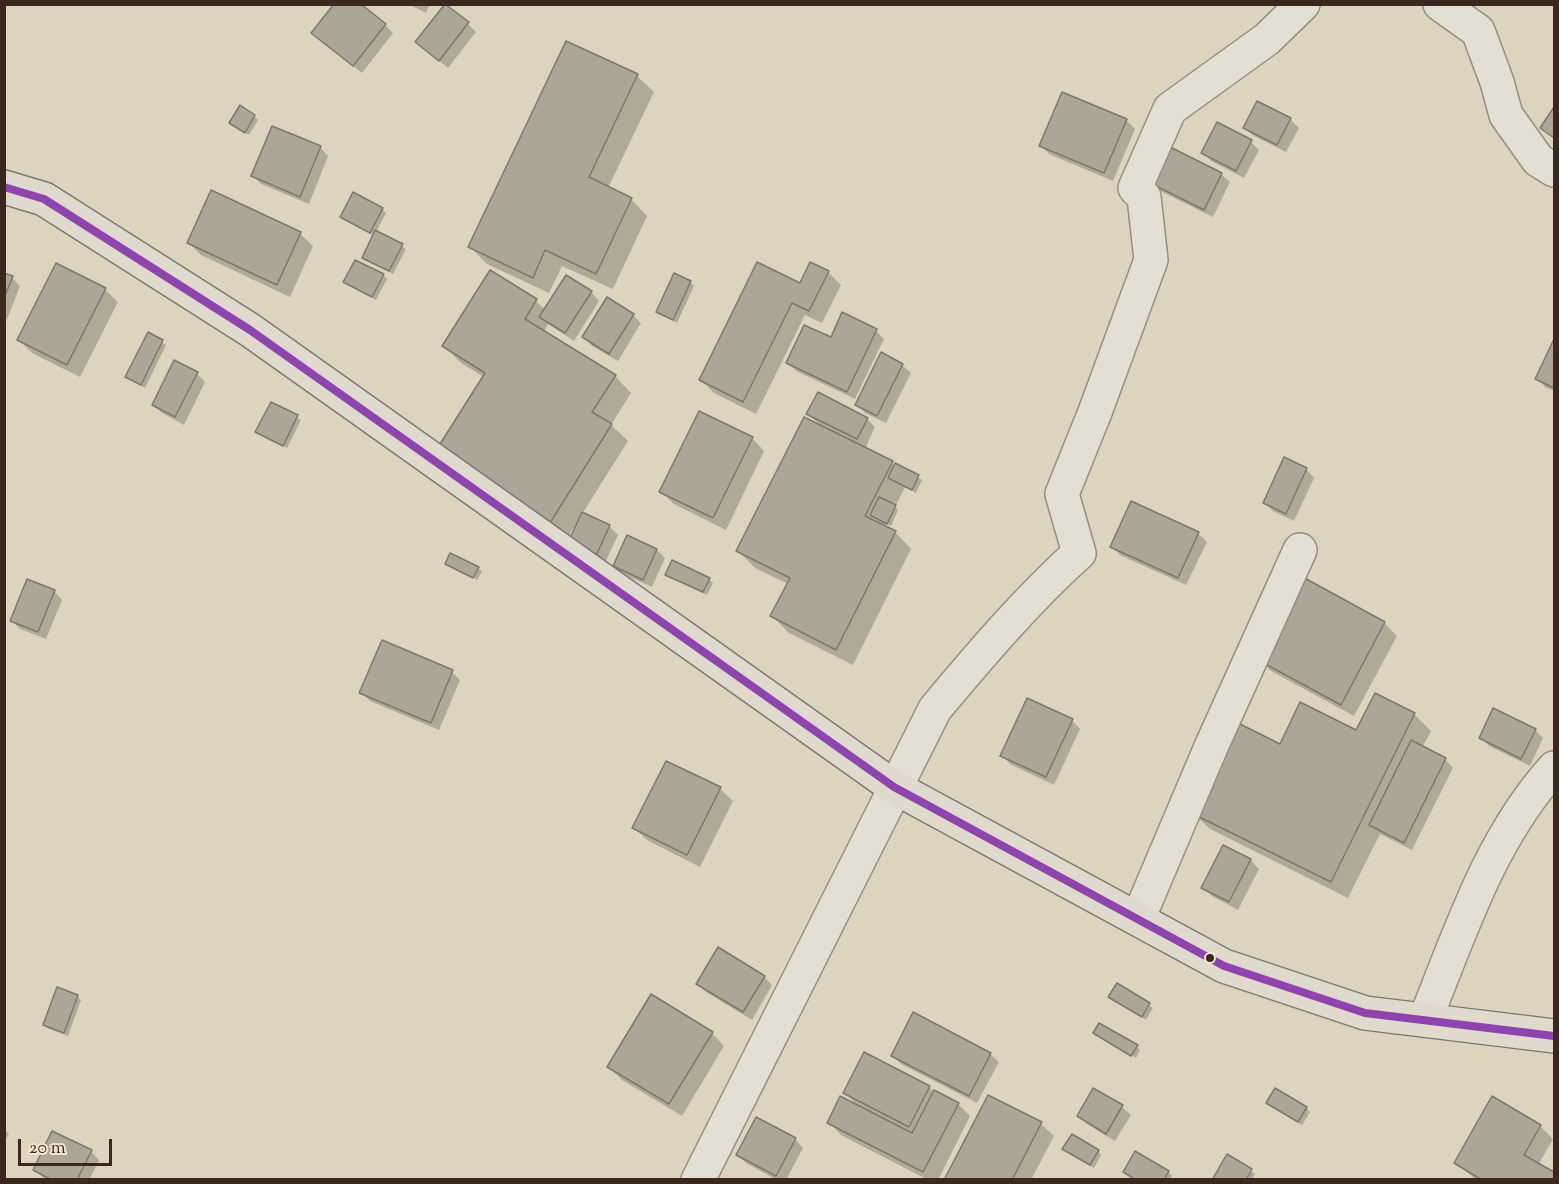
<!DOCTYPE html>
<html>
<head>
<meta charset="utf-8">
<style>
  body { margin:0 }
  #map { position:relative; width:1559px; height:1184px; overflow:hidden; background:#dcd4be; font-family:"Sorts Mill Goudy",serif }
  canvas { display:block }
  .frame { position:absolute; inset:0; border:6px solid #3a281e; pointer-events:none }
  .scale { position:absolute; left:18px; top:1139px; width:94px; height:27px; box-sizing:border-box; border:3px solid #3a281e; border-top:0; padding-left:8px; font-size:18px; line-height:21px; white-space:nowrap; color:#3a281e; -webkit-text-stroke:4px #f1e7cc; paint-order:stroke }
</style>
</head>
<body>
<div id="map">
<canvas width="1559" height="1184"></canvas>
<div class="frame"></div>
<div class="scale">20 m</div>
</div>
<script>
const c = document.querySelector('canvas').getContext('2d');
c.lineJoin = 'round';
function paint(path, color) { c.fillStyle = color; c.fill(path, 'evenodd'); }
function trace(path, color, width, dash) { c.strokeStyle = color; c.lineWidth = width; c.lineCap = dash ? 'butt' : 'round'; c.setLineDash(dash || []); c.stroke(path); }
paint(new Path2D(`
  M 408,4 L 430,4 L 426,13 Z
  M 468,24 L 476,32 L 448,68 L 417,42 Z
  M 385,25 L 393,33 L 362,73 L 313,33 Z
  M 637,76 L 654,92 L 608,188 L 631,199 L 647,216 L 613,289 L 562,266 L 549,293 L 487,264 L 470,247 Z
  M 1554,110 L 1554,139 L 1542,128 Z
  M 254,116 L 258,120 L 249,135 L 231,123 Z
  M 1290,119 L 1299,128 L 1286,152 L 1254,136 L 1245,128 Z
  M 1126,120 L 1135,129 L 1113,181 L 1049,154 L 1041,146 Z
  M 1251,142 L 1259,150 L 1244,178 L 1211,161 L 1203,152 Z
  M 320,147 L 328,156 L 309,204 L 261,184 L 253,176 Z
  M 1221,174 L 1230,182 L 1213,217 L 1156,189 L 1148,181 Z
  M 382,209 L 386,213 L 376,232 L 406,249 L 393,274 L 364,258 L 374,236 L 342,216 Z
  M 300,234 L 313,246 L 290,297 L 201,255 L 188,242 Z
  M 828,272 L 841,285 L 822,323 L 805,315 L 756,414 L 714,393 L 701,380 L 800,285 Z
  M 4,275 L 12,278 L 20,286 L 4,327 Z
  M 383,275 L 387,279 L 376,300 L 345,282 Z
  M 690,282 L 694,286 L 677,323 L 662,315 L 658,312 Z
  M 105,290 L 118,302 L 80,377 L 32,353 L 19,340 Z
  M 591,292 L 599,301 L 574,341 L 548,324 L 544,331 L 615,376 L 631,393 L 611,425 L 628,441 L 582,514 L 609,526 L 618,535 L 604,565 L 577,553 L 578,525 L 576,524 L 567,539 L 454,468 L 484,377 L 461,363 L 444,346 L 536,301 L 545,310 Z
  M 633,315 L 641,323 L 618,361 L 592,346 L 584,337 Z
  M 876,331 L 884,339 L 855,399 L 796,371 L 788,363 L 831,339 Z
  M 148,334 L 166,345 L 145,388 L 127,377 Z
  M 1554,342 L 1554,391 L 1545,387 L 1537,378 Z
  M 902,365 L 911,373 L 886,423 L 865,413 L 857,404 Z
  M 197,374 L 205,382 L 184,425 L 162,413 L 153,405 Z
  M 271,404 L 301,420 L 287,448 L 257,431 Z
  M 808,414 L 867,419 L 875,427 L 865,449 L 918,477 L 922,480 L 916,493 L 905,487 L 895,507 L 898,510 L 891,526 L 886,524 L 884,527 L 895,532 L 911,549 L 853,665 L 789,633 L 772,616 L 788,584 L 755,568 L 738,551 L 821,426 Z
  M 752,438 L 764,451 L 726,530 L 674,504 L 661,492 Z
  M 1306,469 L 1314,478 L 1294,521 L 1273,511 L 1265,503 Z
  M 1198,533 L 1207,542 L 1186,585 L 1120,555 L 1112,546 Z
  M 628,537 L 657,550 L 665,558 L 652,587 L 623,574 L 615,565 Z
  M 446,563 L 478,568 L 482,572 L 477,580 Z
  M 667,575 L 709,579 L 713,583 L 707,595 L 671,578 Z
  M 1302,578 L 1384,623 L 1397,636 L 1354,716 L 1271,671 L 1258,659 Z
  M 54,591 L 62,600 L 46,639 L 20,629 L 12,621 Z
  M 452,672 L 460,680 L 439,730 L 370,701 L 361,692 Z
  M 1414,714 L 1431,731 L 1422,748 L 1445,759 L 1453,768 L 1412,850 L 1380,834 L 1348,898 L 1210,829 L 1193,813 L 1280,746 L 1357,732 Z
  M 1072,721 L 1080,729 L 1054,785 L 1010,764 L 1002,755 Z
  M 1535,730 L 1543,738 L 1530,766 L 1489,746 L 1481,738 Z
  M 720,789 L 733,801 L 700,867 L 647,840 L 634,828 Z
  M 1224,847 L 1251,860 L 1259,869 L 1238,910 L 1212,896 L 1203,888 Z
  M 764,977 L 772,985 L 752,1020 L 706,992 L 698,984 Z
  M 1117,985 L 1153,1008 L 1146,1020 L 1110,997 Z
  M 77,996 L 81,1000 L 68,1036 L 49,1029 L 45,1025 Z
  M 712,1033 L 724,1046 L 682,1116 L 622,1080 L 609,1067 Z
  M 1095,1033 L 1137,1047 L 1140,1050 L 1136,1058 Z
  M 990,1054 L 999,1062 L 977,1103 L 901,1064 L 893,1055 Z
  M 929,1087 L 935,1093 L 958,1104 L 970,1116 L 938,1180 L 928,1180 L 841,1135 L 829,1122 L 858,1106 L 845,1093 Z
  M 1094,1090 L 1122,1107 L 1131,1115 L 1115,1141 L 1087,1124 L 1079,1116 Z
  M 1268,1103 L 1306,1108 L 1310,1112 L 1302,1125 Z
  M 1041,1124 L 1054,1136 L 1031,1180 L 946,1180 Z
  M 1540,1126 L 1553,1139 L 1538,1165 L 1554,1174 L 1554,1180 L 1476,1180 L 1456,1162 Z
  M 4,1130 L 9,1134 L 4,1142 Z
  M 795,1139 L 803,1148 L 786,1180 L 777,1180 L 746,1163 L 738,1155 Z
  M 1064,1149 L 1098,1151 L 1101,1155 L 1094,1168 Z
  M 91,1151 L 99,1160 L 89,1180 L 46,1180 L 35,1170 Z
  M 1251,1171 L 1255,1174 L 1252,1180 L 1214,1180 Z
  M 1168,1172 L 1172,1176 L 1170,1180 L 1136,1180 Z`), '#0003');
const building = new Path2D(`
  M 334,4 L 361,4 L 386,24 L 353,66 L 311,33 Z
  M 445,4 L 469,22 L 439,61 L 415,42 Z
  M 566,41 L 638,74 L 589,177 L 632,198 L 596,274 L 545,250 L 533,278 L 468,247 Z
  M 1062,92 L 1127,119 L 1104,173 L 1039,146 Z
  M 1257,101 L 1291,118 L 1277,145 L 1243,128 Z
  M 240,105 L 255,115 L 245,133 L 229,123 Z
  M 1554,107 L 1554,138 L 1540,128 Z
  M 1217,122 L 1252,140 L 1236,171 L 1201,153 Z
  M 272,126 L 321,146 L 300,197 L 251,176 Z
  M 1164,144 L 1222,173 L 1204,210 L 1146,181 Z
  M 211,190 L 301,232 L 277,285 L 187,243 Z
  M 353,192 L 383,208 L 370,233 L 340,217 Z
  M 375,230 L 403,244 L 389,271 L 362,258 Z
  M 355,260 L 384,274 L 372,297 L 343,282 Z
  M 757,262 L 800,283 L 810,262 L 829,271 L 809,311 L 792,303 L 743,402 L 699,380 Z
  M 56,263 L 106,288 L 67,365 L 17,340 Z
  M 490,270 L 537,299 L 525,319 L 616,375 L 592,412 L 612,424 L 550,523 L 435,452 L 485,373 L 442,346 Z
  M 4,273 L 13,276 L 4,298 Z
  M 674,273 L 691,281 L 673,320 L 656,312 Z
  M 566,275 L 592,291 L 565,333 L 539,317 Z
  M 607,297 L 634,314 L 609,354 L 582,337 Z
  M 842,312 L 877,329 L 847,392 L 786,363 L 804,325 L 831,337 Z
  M 148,332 L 163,340 L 141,385 L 125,377 Z
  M 1554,339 L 1554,388 L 1535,379 Z
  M 881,352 L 903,364 L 877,416 L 855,405 Z
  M 174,360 L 198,372 L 175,417 L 152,405 Z
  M 818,392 L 868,418 L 857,439 L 806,414 Z
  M 271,402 L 298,415 L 283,446 L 255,432 Z
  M 699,411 L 753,437 L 713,518 L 659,492 Z
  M 804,417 L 893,461 L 865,516 L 896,531 L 836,650 L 770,616 L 790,578 L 736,551 Z
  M 1284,457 L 1307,468 L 1286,514 L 1263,503 Z
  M 895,463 L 919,475 L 912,490 L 888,478 Z
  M 879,497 L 896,505 L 887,524 L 870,515 Z
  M 1131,501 L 1199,532 L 1178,578 L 1110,547 Z
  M 582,512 L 610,525 L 595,558 L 567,545 Z
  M 627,535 L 657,549 L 643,580 L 613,566 Z
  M 450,553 L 479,567 L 473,578 L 445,564 Z
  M 672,560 L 710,578 L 703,592 L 665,575 Z
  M 1301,576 L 1385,622 L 1341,705 L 1256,659 Z
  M 27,579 L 55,590 L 38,632 L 10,621 Z
  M 382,640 L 453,670 L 431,723 L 359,693 Z
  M 1375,693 L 1415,713 L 1331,882 L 1191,813 L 1236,722 L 1280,744 L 1300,702 L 1356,730 Z
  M 1027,698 L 1073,719 L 1046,777 L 1000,756 Z
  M 1493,708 L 1536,729 L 1521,759 L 1479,738 Z
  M 1411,740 L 1446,758 L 1404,843 L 1369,825 Z
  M 666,761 L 721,787 L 687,855 L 632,828 Z
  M 1223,845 L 1251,859 L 1229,902 L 1201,888 Z
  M 718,947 L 765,976 L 743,1012 L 696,984 Z
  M 1117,983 L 1150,1003 L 1142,1017 L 1108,997 Z
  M 57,987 L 78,995 L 64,1033 L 43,1025 Z
  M 651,994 L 713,1032 L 669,1104 L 607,1067 Z
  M 913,1012 L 991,1053 L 969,1096 L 891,1056 Z
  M 1099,1023 L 1138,1045 L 1131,1056 L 1093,1033 Z
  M 864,1052 L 930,1086 L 909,1127 L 843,1093 Z
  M 1093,1088 L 1123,1105 L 1106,1134 L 1077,1116 Z
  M 1275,1088 L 1307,1107 L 1298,1122 L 1266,1103 Z
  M 934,1090 L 959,1103 L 923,1172 L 827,1123 L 840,1096 L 912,1133 Z
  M 988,1095 L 1042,1122 L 1012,1180 L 944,1180 Z
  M 1492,1096 L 1541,1125 L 1524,1155 L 1554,1172 L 1554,1180 L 1482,1180 L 1454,1163 Z
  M 756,1117 L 796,1138 L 776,1176 L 736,1155 Z
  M 52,1131 L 92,1150 L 77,1180 L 52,1180 L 33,1170 Z
  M 1072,1134 L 1099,1150 L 1090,1165 L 1062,1149 Z
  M 1135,1151 L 1169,1171 L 1164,1180 L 1136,1180 L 1123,1172 Z
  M 1227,1154 L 1252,1169 L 1246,1180 L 1212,1180 Z`);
paint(building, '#ada698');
trace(building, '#7e776b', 1.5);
const minor = new Path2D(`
  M 1440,4 L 1478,31 L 1497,82 L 1506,115 L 1538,160 L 1554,170
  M 1138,919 L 1211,747 L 1300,550
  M 1425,1020 C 1460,933 1490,839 1554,768
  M 698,1180 L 935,709 C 981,654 1026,601 1079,553 L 1062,494 L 1095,412 L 1151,260 L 1144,197 L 1135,188 L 1170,109 L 1267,39 L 1303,4`);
const major = new Path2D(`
  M 4,187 L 44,199 L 250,330 L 894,787 L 1224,966 L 1365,1013 L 1554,1036`);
trace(minor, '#958e80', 36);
trace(major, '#7e776b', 36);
trace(minor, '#e4dfd4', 33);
trace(major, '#dfdacd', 33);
trace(new Path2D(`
  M 4,187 L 44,199 L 250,330 L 894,787 L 1224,966 L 1365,1013 L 1554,1036`), '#8e44ad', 8);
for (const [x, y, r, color] of [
  [1210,958,5,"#3a281e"]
]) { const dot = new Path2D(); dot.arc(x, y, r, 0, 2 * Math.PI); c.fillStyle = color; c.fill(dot); trace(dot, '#f1e7cc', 2); }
</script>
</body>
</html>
